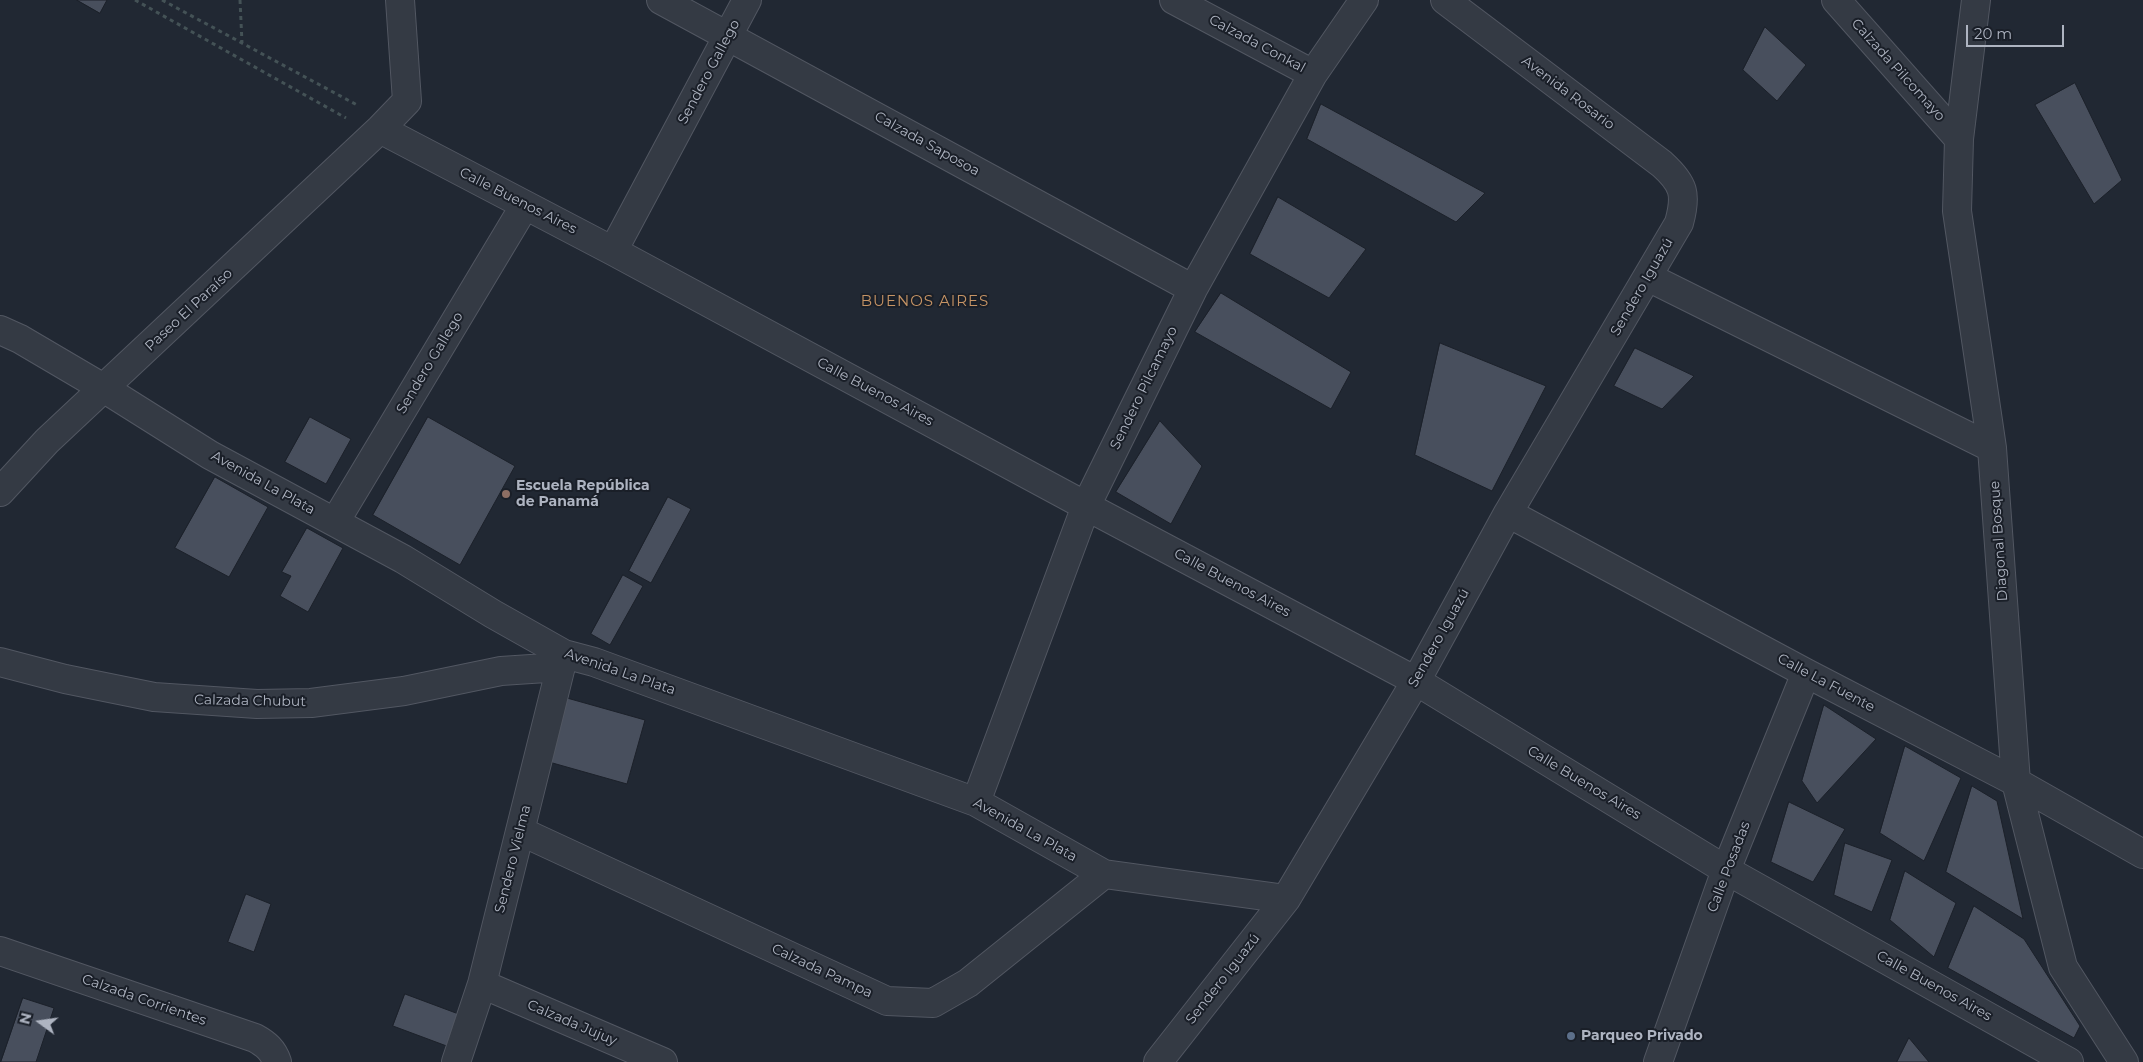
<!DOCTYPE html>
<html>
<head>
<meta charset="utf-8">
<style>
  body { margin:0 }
  #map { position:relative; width:2143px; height:1062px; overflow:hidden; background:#212833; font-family:Montserrat,sans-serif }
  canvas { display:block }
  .north { position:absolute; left:15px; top:997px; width:50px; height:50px; -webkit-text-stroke:4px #1a1f28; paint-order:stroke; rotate:284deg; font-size:14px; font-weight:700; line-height:20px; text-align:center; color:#aeb4c1 }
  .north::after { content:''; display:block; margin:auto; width:18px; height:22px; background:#aeb4c1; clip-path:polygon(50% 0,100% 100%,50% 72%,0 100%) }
  .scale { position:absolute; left:1966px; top:25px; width:98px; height:22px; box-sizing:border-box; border:2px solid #aeb4c1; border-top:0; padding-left:6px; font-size:15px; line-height:18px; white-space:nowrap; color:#aeb4c1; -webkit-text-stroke:4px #1a1f28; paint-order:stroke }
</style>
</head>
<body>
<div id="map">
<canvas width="2143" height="1062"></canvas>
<div class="north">N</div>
<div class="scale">20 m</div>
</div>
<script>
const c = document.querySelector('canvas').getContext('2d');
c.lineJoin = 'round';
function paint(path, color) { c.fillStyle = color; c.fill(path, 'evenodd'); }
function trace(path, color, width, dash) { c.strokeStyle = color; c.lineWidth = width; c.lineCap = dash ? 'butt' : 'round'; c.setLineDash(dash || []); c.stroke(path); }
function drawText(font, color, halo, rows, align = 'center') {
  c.font = font + ' Montserrat,sans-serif'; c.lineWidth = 4; c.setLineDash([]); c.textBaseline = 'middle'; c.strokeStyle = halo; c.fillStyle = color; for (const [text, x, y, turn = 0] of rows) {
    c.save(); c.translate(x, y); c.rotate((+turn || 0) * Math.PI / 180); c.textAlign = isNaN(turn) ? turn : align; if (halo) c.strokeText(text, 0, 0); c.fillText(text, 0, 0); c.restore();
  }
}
const building = new Path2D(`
  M 77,0 L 107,0 L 100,13 Z
  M 1765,27 L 1806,65 L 1777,101 L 1743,70 Z
  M 2075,83 L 2122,180 L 2094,204 L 2035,105 Z
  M 1321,104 L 1485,193 L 1456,222 L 1307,139 Z
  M 1278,197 L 1366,249 L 1329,298 L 1250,254 Z
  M 1221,293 L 1351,372 L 1331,409 L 1195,332 Z
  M 1440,343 L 1546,386 L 1492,491 L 1415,455 Z
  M 1635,348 L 1694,376 L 1662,409 L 1614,386 Z
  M 310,417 L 351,439 L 326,484 L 285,462 Z
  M 428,417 L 515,466 L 460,565 L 373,515 Z
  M 1160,421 L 1202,466 L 1171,524 L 1116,492 Z
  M 215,477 L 268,507 L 229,577 L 175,548 Z
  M 668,497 L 691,509 L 651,583 L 629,571 Z
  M 307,528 L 343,548 L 308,612 L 280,596 L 291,576 L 282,572 Z
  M 623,575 L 643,586 L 610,645 L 591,634 Z
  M 567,698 L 645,720 L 627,784 L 549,762 Z
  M 1824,705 L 1876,739 L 1817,803 L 1802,781 Z
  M 1905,746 L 1961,778 L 1924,861 L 1880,833 Z
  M 1972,786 L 1997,801 L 2023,919 L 1946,872 Z
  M 1789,802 L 1845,829 L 1813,882 L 1771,862 Z
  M 1845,843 L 1892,860 L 1872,912 L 1834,895 Z
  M 1905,871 L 1956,903 L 1934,957 L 1890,920 Z
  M 246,894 L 271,904 L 254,952 L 228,942 Z
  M 1974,906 L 2024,939 L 2080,1026 L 2074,1038 L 1948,968 Z
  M 405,994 L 464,1016 L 452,1048 L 393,1026 Z
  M 23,998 L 54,1008 L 36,1062 L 1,1062 Z
  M 1909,1038 L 1929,1062 L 1897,1062 Z`);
paint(building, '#484f5d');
trace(building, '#1c212a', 1);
const minor = new Path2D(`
  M 661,0 L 1193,289
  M 1174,0 L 1313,74
  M 1836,0 L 1959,139
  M 1976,0 L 1959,139 L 1957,211 L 1992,448 L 2016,782 L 2063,967 L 2124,1062
  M 380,129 L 613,251 L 1086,506 L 1416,681 L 1726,870 L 2069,1062
  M 613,251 L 747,0
  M 1648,277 L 1992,448
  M 0,330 L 20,339 L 105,389 L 210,455 L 403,559 L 493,614 L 564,654 L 594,662 L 976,802 L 1104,874 L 1286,899
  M 0,492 L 47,441 L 380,129 L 407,101 L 400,0
  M 1508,513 L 1806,673 L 2016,782 L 2143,854
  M 335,522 L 525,205
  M 0,662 L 65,679 L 154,697 L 257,704 L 311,703 L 404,691 L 501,671 L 561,667
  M 976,802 L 1086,506 L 1193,289 L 1313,74 L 1364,0
  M 520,831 L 887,1001 L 933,1003 L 968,983 L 1104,874
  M 0,951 L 255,1038 C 266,1044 273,1050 277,1062
  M 482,984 L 663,1062
  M 456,1062 L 482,984 L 564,654
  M 1158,1062 L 1286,899 L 1416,681 L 1508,513 L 1679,223 C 1687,194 1684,184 1662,164 L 1445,0
  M 1658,1062 L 1726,870 L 1806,673`);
trace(minor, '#525762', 30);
trace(new Path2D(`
  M 135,0 L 346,118
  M 162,0 L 359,106
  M 240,0 L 242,43`), '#445256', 3, [4, 4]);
trace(minor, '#343a44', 28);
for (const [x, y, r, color] of [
  [506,494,5,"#8d6e63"],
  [1571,1036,5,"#5c6f8a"]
]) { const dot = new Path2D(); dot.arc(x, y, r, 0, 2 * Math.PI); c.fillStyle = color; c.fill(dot); trace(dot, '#1a1f28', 2); }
drawText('14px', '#aeb4c1', '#1a1f28', [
  ["Calzada Conkal",1257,44,28],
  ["Calzada Pilcomayo",1898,70,48],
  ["Sendero Gallego",709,72,-62],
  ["Avenida Rosario",1568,93,37],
  ["Calzada Saposoa",927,144,29],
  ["Calle Buenos Aires",518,201,27],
  ["Sendero Iguazú",1642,287,-60],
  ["Paseo El Paraíso",189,310,-43],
  ["Sendero Gallego",430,363,-59],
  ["Sendero Pilcamayo",1144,388,-64],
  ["Calle Buenos Aires",875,392,28],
  ["Avenida La Plata",263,483,29],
  ["Diagonal Bosque",1999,541,-94],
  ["Calle Buenos Aires",1232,583,28],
  ["Sendero Iguazú",1439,638,-61],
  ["Avenida La Plata",620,672,19],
  ["Calle La Fuente",1826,683,28],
  ["Calzada Chubut",250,701,1],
  ["Calle Buenos Aires",1584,783,31],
  ["Avenida La Plata",1025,830,29],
  ["Sendero Vielma",513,859,-76],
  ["Calle Posadas",1729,867,-69],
  ["Calzada Pampa",822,971,25],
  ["Sendero Iguazú",1223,979,-52],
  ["Calle Buenos Aires",1934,986,29],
  ["Calzada Corrientes",144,1000,19],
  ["Calzada Jujuy",572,1023,23]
]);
drawText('bold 14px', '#aeb4c1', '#1a1f28', [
  ["Escuela República",516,486],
  ["de Panamá",516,502],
  ["Parqueo Privado",1581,1036]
], 'left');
c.letterSpacing = '1px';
drawText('15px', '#c69465', '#1a1f28', [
  ["BUENOS AIRES",925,302]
]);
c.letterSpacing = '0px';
</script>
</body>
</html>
